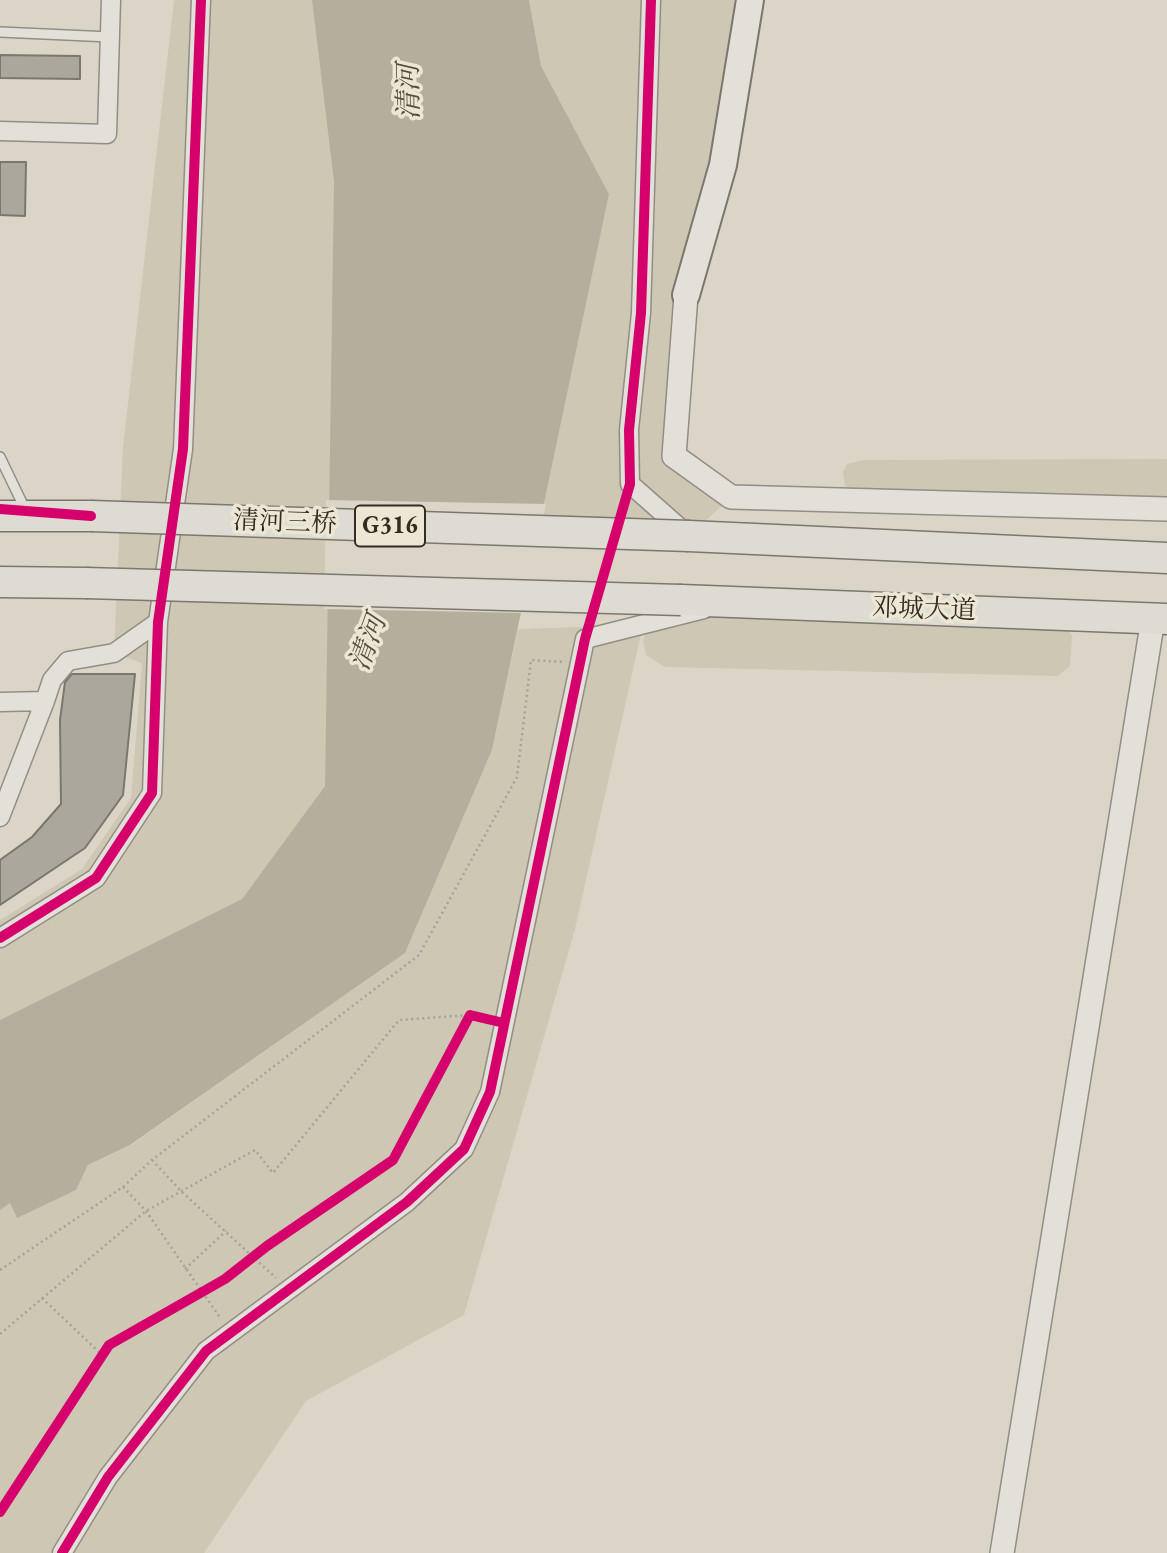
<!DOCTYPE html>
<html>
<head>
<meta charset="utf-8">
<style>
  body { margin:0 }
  canvas { display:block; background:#dad5c7 }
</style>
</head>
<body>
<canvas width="1167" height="1553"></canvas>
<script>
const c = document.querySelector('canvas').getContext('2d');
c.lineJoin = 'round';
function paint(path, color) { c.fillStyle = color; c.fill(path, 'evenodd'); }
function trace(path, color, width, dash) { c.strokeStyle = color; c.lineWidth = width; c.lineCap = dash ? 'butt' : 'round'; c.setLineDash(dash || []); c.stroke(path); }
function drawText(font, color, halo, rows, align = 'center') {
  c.font = font + ' "EB Garamond","Noto Serif SC",serif'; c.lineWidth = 7; c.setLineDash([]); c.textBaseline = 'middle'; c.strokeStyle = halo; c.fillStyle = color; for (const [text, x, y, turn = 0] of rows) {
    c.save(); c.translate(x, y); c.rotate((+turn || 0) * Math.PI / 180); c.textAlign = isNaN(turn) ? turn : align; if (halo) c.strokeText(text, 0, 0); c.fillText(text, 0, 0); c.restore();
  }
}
paint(new Path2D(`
  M 174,0 L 312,0 L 334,182 L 334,446 L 325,786 L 242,899 L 0,1020 L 0,920 L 82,869 L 131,798 L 142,663 L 114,653 L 123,447 Z
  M 529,0 L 743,0 L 674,456 L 731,497 L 689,536 L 537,531 L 609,194 L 541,66 Z
  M 1167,459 L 1167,503 L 859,494 L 845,486 L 843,472 L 847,464 L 864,460 Z
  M 751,613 L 1066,625 L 1072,636 L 1070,666 L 1058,676 L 665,667 L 646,655 L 643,640 L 647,630 L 678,621 Z
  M 643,625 L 575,929 L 464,1315 L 306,1401 L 204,1553 L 0,1553 L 0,1210 L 10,1202 L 16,1217 L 75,1190 L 88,1165 L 131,1145 L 405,953 L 492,750 L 518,629 Z`), '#cec7b4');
paint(new Path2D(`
  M 312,0 L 529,0 L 541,66 L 609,194 L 492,750 L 405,953 L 130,1145 L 88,1165 L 76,1190 L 17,1218 L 10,1203 L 0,1210 L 0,1020 L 242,899 L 325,786 L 334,182 Z`), '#b6ae9c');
paint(new Path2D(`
  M 326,500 L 546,504 L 524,613 L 324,609 Z`), '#dad5c7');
const building = new Path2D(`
  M 0,55 L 80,56 L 80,79 L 0,78 Z
  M 0,162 L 26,162 L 25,216 L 0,215 Z
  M 72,674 L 135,674 L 123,795 L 85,848 L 0,905 L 0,860 L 32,837 L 61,804 L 60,720 L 65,682 Z`);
paint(building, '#aca79d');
trace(building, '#7b776e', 2);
const service = new Path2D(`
  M 0,32 L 110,37
  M 0,457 L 25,509`);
const minor = new Path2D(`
  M 651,0 L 641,313 L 629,430 L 630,484 L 689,536
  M 0,131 L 107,134 L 111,0
  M 45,701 L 52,680 L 68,661 L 114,653 L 158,622
  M 0,702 L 45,701 L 0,817
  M 0,938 L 96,878 L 152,793 L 158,622 L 183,449 L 201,0
  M 62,1553 L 108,1477 L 206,1351 L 407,1202 L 464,1149 L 490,1092 L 585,639 L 704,609`);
const tertiary = new Path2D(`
  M 686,295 L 674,456 L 731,497 L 1167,509
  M 1002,1553 L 1153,619`);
const secondary = new Path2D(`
  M 686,295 L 723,165 L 750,0`);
const trunk = new Path2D(`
  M 0,516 L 91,516
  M 689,536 L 1167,558
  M 0,582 L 86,583
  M 681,600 L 1167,619`);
trace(service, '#928e85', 12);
trace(minor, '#928e85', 21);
trace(tertiary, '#928e85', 26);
trace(secondary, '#7b776e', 30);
trace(trunk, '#7b776e', 33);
trace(new Path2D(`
  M 152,1160 L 181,1191 L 276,1278
  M 123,1187 L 146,1211 L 221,1319
  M 185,1269 L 226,1231
  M 0,1270 L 123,1187 L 152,1160 L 419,955 L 517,777 L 531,660 L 564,662
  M 42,1298 L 102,1355
  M 0,1334 L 146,1211 L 255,1150 L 273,1173 L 399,1020 L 470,1015`), '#a5a29b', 2.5, [2, 3.5]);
trace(service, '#e3e0d9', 9);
trace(minor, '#e3e0d9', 18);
trace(tertiary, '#e3e0d9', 23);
trace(secondary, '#e3e0d9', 26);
trace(trunk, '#dedbd3', 30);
const trunkBridge = new Path2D(`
  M 91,516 L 689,536
  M 86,583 L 681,600`);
trace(trunkBridge, '#7b776e', 33, []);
trace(trunkBridge, '#dedbd3', 30);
trace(new Path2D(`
  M 0,509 L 91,516
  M 0,938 L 96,878 L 152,793 L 158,622 L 183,449 L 201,0
  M 0,1512 L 109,1345 L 225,1279 L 267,1246 L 393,1160 L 470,1015 L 504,1023
  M 62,1553 L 108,1477 L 206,1351 L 407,1202 L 464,1149 L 490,1092 L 585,639 L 630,484 L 629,430 L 641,313 L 651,0`), '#d6006c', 10);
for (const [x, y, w] of [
  [390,526,70]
]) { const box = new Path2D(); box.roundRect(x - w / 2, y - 20.5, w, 41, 5); c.fillStyle = '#ece6d5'; c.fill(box); trace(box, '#352b1f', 2); }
drawText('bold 24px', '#352b1f', null, [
  ["G316",390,526]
]);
drawText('26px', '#352b1f', '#ece6d5', [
  ["清河三桥",285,523,2],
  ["邓城大道",924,610,2]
]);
drawText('italic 28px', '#574e3f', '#ece6d5', [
  ["清河",410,92,-91],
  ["清河",369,643,-70]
]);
</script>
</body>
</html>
